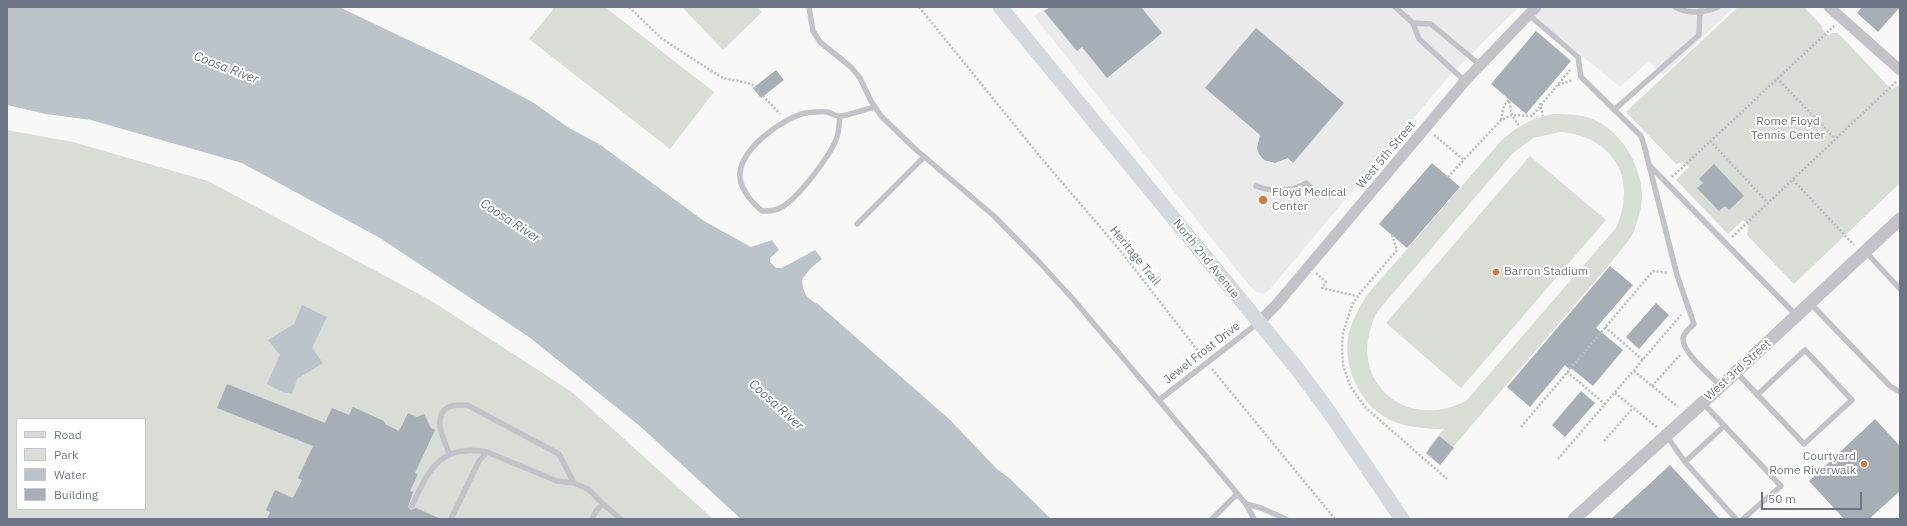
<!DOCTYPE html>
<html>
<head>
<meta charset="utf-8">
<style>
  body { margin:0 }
  #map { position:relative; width:1907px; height:526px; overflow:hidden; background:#f8f9f7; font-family:"IBM Plex Sans",sans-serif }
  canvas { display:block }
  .frame { position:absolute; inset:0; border:8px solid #6b7585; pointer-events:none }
  .legend { position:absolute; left:16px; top:418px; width:130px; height:92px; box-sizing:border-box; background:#fff; border:1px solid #c4c8ce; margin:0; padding:5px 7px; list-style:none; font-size:12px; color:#6b7585 }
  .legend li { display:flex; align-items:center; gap:8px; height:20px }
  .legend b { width:20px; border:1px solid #c4c8ce }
  .scale { position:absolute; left:1761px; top:492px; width:101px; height:18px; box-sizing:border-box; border:2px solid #6b7585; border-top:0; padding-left:5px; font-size:12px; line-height:14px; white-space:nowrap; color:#6b7585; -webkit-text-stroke:3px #fff; paint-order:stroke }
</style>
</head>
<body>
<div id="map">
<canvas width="1907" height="526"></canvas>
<div class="frame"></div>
<ul class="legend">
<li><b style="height:5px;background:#d5d8dd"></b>Road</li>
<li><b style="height:11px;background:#d8ddd6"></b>Park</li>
<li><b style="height:11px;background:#bcc3c9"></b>Water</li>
<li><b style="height:11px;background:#a8aeb5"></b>Building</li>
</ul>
<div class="scale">50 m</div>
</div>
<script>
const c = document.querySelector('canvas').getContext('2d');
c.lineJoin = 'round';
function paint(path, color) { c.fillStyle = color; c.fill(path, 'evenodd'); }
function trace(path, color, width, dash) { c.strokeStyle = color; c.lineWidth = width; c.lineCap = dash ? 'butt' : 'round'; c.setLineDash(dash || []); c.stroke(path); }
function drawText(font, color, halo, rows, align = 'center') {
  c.font = font + ' "IBM Plex Sans",sans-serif'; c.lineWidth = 4; c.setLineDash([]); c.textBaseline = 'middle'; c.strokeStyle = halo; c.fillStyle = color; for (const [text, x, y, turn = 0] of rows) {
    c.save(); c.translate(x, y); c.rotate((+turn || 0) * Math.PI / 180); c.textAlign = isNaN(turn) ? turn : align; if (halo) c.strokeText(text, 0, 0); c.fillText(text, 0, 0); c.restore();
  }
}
paint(new Path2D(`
  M 1047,7 L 1519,7 L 1449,76 L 1270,289 L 1263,294 L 1256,292 L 1248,284 L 1034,16 Z
  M 1522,7 L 1734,7 L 1663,75 L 1649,61 L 1620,87 Z`), '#e9eaea');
paint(new Path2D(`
  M 555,7 L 605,7 L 714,92 L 670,149 L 529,39 Z
  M 682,7 L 757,7 L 762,12 L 723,50 Z
  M 1738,7 L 1804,7 L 1822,26 L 1822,29 L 1829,36 L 1832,33 L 1838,33 L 1892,90 L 1896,86 L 1900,87 L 1900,183 L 1794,284 L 1747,235 L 1748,225 L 1743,220 L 1728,234 L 1676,180 L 1689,167 L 1683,162 L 1676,164 L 1626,112 Z
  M 1553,114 C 1565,114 1578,114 1590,118 C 1620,129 1641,164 1642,195 C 1642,207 1638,220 1634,231 C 1631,239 1623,247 1618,254 L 1442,460 L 1428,448 L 1444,429 C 1427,429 1411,428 1395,422 C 1363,410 1343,371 1348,337 C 1351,322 1359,308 1367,295 L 1501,141 C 1517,126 1532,118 1553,114 ZM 1561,132 C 1614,137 1638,179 1616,228 L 1466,401 C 1402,433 1344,377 1377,312 L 1513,153 L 1533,138 Z
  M 7,130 L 73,142 L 208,181 L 430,300 L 572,392 L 713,519 L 7,519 ZM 17,419 L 145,419 L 145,509 L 17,509 Z
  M 1530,156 L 1606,220 L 1461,388 L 1386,323 Z`), '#d8ddd6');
paint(new Path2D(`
  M 7,7 L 339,7 L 482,75 L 534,103 L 569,128 L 599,144 L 704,221 L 751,247 L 772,240 L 779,250 L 770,258 L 770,262 L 776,268 L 782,268 L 815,250 L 822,259 L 811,268 L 802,279 C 803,292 806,299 818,304 L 949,419 L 998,470 L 1008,477 L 1051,519 L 741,519 L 641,427 L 529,337 L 380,238 L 242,163 L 91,120 L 46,114 L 7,105 Z
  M 302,305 L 327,317 L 312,348 L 323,363 L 297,379 L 292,394 L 282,392 L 267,384 L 280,355 L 268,340 L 294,324 Z`), '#bcc3c9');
paint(new Path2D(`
  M 1050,7 L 1141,7 L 1162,33 L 1107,78 L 1082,47 L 1077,51 L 1044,11 Z
  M 1862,7 L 1900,7 L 1878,32 L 1857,13 Z
  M 1256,28 L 1344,103 L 1293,163 L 1288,158 L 1275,163 L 1264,160 L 1259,154 L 1257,148 L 1260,135 L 1205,88 Z
  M 1536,31 L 1571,61 L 1526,114 L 1491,84 Z
  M 776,70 L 784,80 L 761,98 L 753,88 Z
  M 1432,163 L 1460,187 L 1407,248 L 1379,224 Z
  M 1714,164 L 1744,196 L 1729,210 L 1725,206 L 1719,211 L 1697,188 L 1703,183 L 1699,179 Z
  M 1610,266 L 1633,285 L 1596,328 L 1623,350 L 1593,386 L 1571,368 L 1570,370 L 1565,365 L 1530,407 L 1507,387 Z
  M 1656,303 L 1669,315 L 1639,349 L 1626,337 Z
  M 227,384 L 325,423 L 332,408 L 349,415 L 353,407 L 384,421 L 385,424 L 399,431 L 408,413 L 417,417 L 424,414 L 431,428 L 435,430 L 415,473 L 418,474 L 410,491 L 413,492 L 408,507 L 411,510 L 416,508 L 441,519 L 267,519 L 270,512 L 266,510 L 275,490 L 293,498 L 302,480 L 298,478 L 313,446 L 217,408 Z
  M 1581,391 L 1595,403 L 1565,437 L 1552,425 Z
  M 1875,419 L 1900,446 L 1900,491 L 1869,519 L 1844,519 L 1809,481 Z
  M 1439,436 L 1454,448 L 1440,465 L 1426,453 Z
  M 1670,465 L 1720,519 L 1611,519 L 1644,489 Z`), '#a8aeb5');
trace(new Path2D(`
  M 629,7 L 661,38 L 699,63 L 723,78 L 752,84 L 780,114
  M 919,7 L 1042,159 L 1119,249 L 1202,356
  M 1777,78 L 1835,139
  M 1558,85 L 1573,80
  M 1540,103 L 1543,116
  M 1501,120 L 1504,105 L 1509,100 L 1512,115 L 1519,126
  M 1434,135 L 1464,160
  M 1710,141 L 1768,203
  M 1448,177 L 1501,120 L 1512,115 L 1532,116 L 1570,70
  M 1672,177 L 1834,26
  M 1793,180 L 1854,245
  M 1392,235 L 1397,250 L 1360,293 L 1352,305 L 1343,333 L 1342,348 L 1343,365 L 1350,386 L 1366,408 L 1447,479
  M 1732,237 L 1897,81
  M 1316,273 L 1326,282 L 1322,288 L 1357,296
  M 1605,327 L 1643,360
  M 1212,369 L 1335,519
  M 1634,371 L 1678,407
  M 1567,372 L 1605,404
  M 1652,386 L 1680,355
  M 1615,393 L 1658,428
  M 1521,427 L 1653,271 L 1668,273
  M 1604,441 L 1633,408
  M 1558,459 L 1681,315`), '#bbbdc0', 2.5, [2, 2]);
trace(new Path2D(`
  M 809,7 L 813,31 L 820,42 L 851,67 L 860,78 L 871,101 L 881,116 L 914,148 L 994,216 L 1041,264 L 1073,299 L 1227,481 L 1246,504 L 1254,519
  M 1395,7 L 1413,23 L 1419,39 L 1465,81
  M 1675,7 C 1688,14 1704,13 1718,7
  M 1529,15 L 1578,57 L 1581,77 L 1641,136 L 1644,145 L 1677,275 L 1694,324 C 1690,328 1683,333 1683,339 C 1683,353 1711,376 1721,386
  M 1413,23 L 1431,24 L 1480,65
  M 1614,110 L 1699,35 L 1700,11
  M 840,116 C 839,123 839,131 837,137 C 831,155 798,198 782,207 C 776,211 769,211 762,211 C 752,202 742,192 740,178 C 737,151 783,117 806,113 C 813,112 821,111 827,112 C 831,113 835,116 839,116 C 848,116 865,109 875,107
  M 1650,166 L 1796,315
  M 1256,186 C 1272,192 1291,192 1306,183 L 1318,193
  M 857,224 L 924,157
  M 1865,251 L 1900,289
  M 1810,303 L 1890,386 L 1900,392
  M 1736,372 L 1804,444 L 1852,400 L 1805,350 L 1757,395
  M 1159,400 L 1258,323
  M 1702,402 L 1781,486 L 1743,519
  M 1666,435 L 1685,462 L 1736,519
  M 449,453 C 444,440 430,414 451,406 C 456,405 462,405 467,405 L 559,454 L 574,483
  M 1685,462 L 1724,426
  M 603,504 L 621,519
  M 1246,504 L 1261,508 L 1286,519
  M 412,506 C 429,468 441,444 487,452
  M 451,519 L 479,461 L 487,452 L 557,481 L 574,483 L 588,489 L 603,504 L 596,511 L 592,519
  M 1212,519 L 1237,494`), '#c1c3c8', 5.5);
trace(new Path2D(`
  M 1829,7 L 1900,70
  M 1258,323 L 1277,304 L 1465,81 L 1536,7`), '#c1c3c8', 11);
trace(new Path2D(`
  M 1574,519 L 1721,386 L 1900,219`), '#c1c3c8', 13);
trace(new Path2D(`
  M 1000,7 L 1295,366 L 1327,409 L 1402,519`), '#d5d8dd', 15);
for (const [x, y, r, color] of [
  [1263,200,5,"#d3793c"],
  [1496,272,4,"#d3793c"],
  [1864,464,4,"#d3793c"]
]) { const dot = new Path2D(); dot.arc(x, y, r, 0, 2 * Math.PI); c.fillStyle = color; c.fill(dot); trace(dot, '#fff', 1.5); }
drawText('12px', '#657765', '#fff', [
  ["Rome Floyd",1788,122],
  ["Tennis Center",1788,136]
]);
drawText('12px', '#6b7585', '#fff', [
  ["West 5th Street",1386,155,-50],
  ["Heritage Trail",1135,256,51],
  ["North 2nd Avenue",1206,259,51],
  ["Jewel Frost Drive",1202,353,-38],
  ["West 3rd Street",1738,370,-42]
]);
drawText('12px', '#6b7585', '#fff', [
  ["Floyd Medical",1272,193],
  ["Center",1272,207],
  ["Barron Stadium",1504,272],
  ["Courtyard",1856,457,"right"],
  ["Rome Riverwalk",1856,471,"right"]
], 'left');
drawText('italic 13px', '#67747f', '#fff', [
  ["Coosa River",226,68,21],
  ["Coosa River",510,221,33],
  ["Coosa River",776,405,42]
]);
</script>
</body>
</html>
